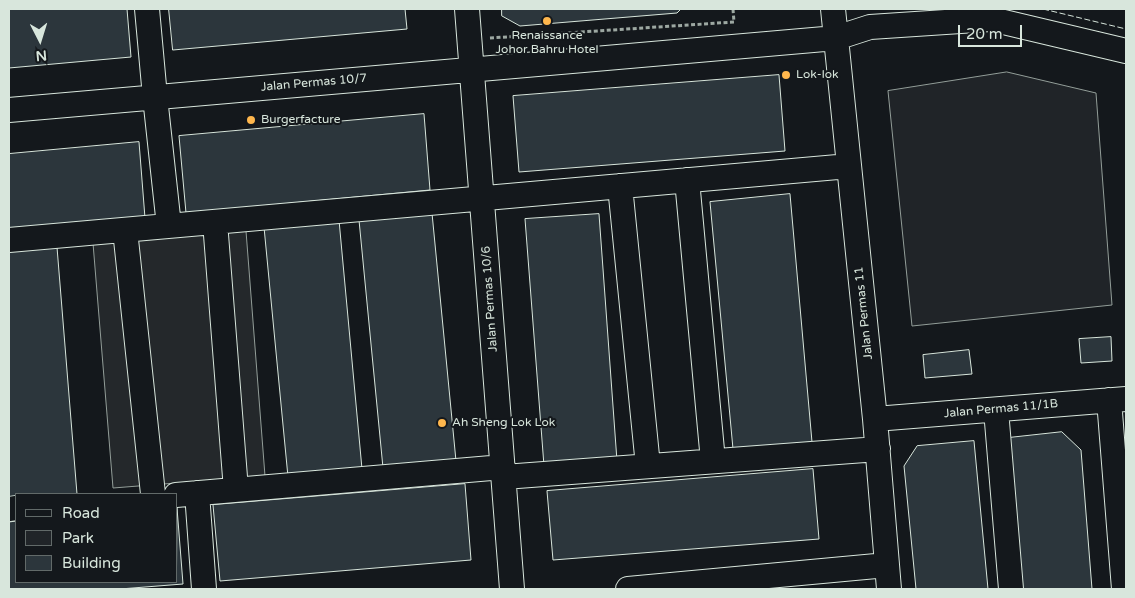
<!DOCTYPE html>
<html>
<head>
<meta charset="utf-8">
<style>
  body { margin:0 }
  #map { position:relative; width:1135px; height:598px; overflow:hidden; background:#14181c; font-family:"Varela Round",sans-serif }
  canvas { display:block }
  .frame { position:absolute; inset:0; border:10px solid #d8e6dc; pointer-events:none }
  .legend { position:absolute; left:15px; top:493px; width:162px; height:90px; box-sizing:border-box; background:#14181c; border:1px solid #626a69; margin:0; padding:6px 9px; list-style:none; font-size:15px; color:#d8e6dc }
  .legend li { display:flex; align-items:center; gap:10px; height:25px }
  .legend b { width:25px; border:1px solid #626a69 }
  .north { position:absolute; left:15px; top:15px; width:50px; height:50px; -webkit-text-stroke:4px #14181c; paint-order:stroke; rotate:175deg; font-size:14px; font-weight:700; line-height:20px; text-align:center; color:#d8e6dc }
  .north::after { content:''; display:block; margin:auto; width:18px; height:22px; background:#d8e6dc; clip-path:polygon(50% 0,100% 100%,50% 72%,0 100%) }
  .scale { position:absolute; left:958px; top:25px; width:64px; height:22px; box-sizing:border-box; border:2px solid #d8e6dc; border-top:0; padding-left:6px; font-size:15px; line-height:18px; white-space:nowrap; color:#d8e6dc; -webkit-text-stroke:4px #14181c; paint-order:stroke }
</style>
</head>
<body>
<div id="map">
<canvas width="1135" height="598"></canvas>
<div class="frame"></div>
<ul class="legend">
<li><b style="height:6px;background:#14181c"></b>Road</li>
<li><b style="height:14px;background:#202428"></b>Park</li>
<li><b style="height:14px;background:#2c363c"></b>Building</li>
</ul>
<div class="north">N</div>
<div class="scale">20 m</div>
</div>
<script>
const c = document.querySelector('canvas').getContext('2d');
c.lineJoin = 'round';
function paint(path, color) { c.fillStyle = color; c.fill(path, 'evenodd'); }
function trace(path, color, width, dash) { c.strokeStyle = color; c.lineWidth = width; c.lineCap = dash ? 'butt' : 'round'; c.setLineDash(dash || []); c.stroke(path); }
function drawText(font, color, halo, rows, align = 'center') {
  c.font = font + ' "Varela Round",sans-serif'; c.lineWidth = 4; c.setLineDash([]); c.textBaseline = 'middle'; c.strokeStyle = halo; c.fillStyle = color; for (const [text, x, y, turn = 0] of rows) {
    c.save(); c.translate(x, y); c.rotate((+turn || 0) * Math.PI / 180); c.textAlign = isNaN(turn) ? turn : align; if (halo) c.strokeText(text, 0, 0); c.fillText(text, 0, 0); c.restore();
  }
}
const green = new Path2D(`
  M 1007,72 L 1096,93 L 1112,305 L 912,326 L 888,91 Z`);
paint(green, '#202428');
trace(green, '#939e99', 1);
const parking = new Path2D(`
  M 246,231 L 265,476 L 113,488 L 93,243 Z`);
paint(parking, '#24282b');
trace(parking, '#939e99', 1);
const building = new Path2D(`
  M 9,9 L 127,9 L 131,57 L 9,68 Z
  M 169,9 L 405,9 L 407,29 L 173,50 Z
  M 502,9 L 681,9 L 677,13 L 520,26 L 502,16 Z
  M 779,75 L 785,151 L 519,172 L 513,96 Z
  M 424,114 L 430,190 L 186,213 L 179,136 Z
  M 139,142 L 145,218 L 9,230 L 9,154 Z
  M 790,194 L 812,442 L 733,449 L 710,202 Z
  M 432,213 L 456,461 L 383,468 L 359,220 Z
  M 599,214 L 617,461 L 544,466 L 525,219 Z
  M 339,220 L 362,469 L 288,477 L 264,227 Z
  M 57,247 L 77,494 L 16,494 L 16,501 L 9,501 L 9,251 Z
  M 1111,337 L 1112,361 L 1081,363 L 1079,339 Z
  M 969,350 L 972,374 L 925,378 L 923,355 Z
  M 1062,432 L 1081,450 L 1092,589 L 1013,589 L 999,439 Z
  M 974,441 L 988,589 L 916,589 L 904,466 L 917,446 Z
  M 813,469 L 819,539 L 553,560 L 547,491 Z
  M 465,484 L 471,560 L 220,581 L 213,505 Z
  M 177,508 L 183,584 L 120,589 L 9,589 L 9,522 L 16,521 L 16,582 L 176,582 Z`);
paint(building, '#2c363c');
trace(building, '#d8e6dc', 1);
const minor = new Path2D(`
  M 147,9 L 155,97 L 169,226
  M 467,9 L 512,589
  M 833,9 L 875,419 L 889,589
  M 9,110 L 836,38 L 870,27 L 991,19 L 1126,51
  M 687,180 L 713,461
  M 620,186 L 648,466
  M 215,222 L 236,490
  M 125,230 L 153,494
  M 9,240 L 849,166
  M 1109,400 L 1124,589
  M 996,410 L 1011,589
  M 875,419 L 1126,399
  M 504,477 L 878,449
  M 197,493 L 204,589
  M 176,495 L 503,467
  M 9,509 L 16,508
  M 628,589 L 887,565`);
trace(minor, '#d8e6dc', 26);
trace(new Path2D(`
  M 490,38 L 734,22 L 733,9`), '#9da8a2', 3, [4, 2.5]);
trace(minor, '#14181c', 24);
trace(new Path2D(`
  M 1043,9 L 1126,29`), '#d8e6dc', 1, [6, 2.5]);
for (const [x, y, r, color] of [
  [547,21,5,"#ffb74d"],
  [786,75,5,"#ffb74d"],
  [251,120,5,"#ffb74d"],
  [442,423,5,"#ffb74d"]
]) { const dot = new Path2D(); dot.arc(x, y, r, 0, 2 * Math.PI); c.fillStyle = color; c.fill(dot); trace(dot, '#14181c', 2); }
drawText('12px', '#d8e6dc', '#14181c', [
  ["Renaissance",547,36,"center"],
  ["Johor Bahru Hotel",547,50,"center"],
  ["Lok-lok",796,75],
  ["Burgerfacture",261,120],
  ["Ah Sheng Lok Lok",452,423]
], 'left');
drawText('12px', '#d8e6dc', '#14181c', [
  ["Jalan Permas 10/7",314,83,-5],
  ["Jalan Permas 10/6",490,299,-94],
  ["Jalan Permas 11",864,313,-96],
  ["Jalan Permas 11/1B",1001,409,-5]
]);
</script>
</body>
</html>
